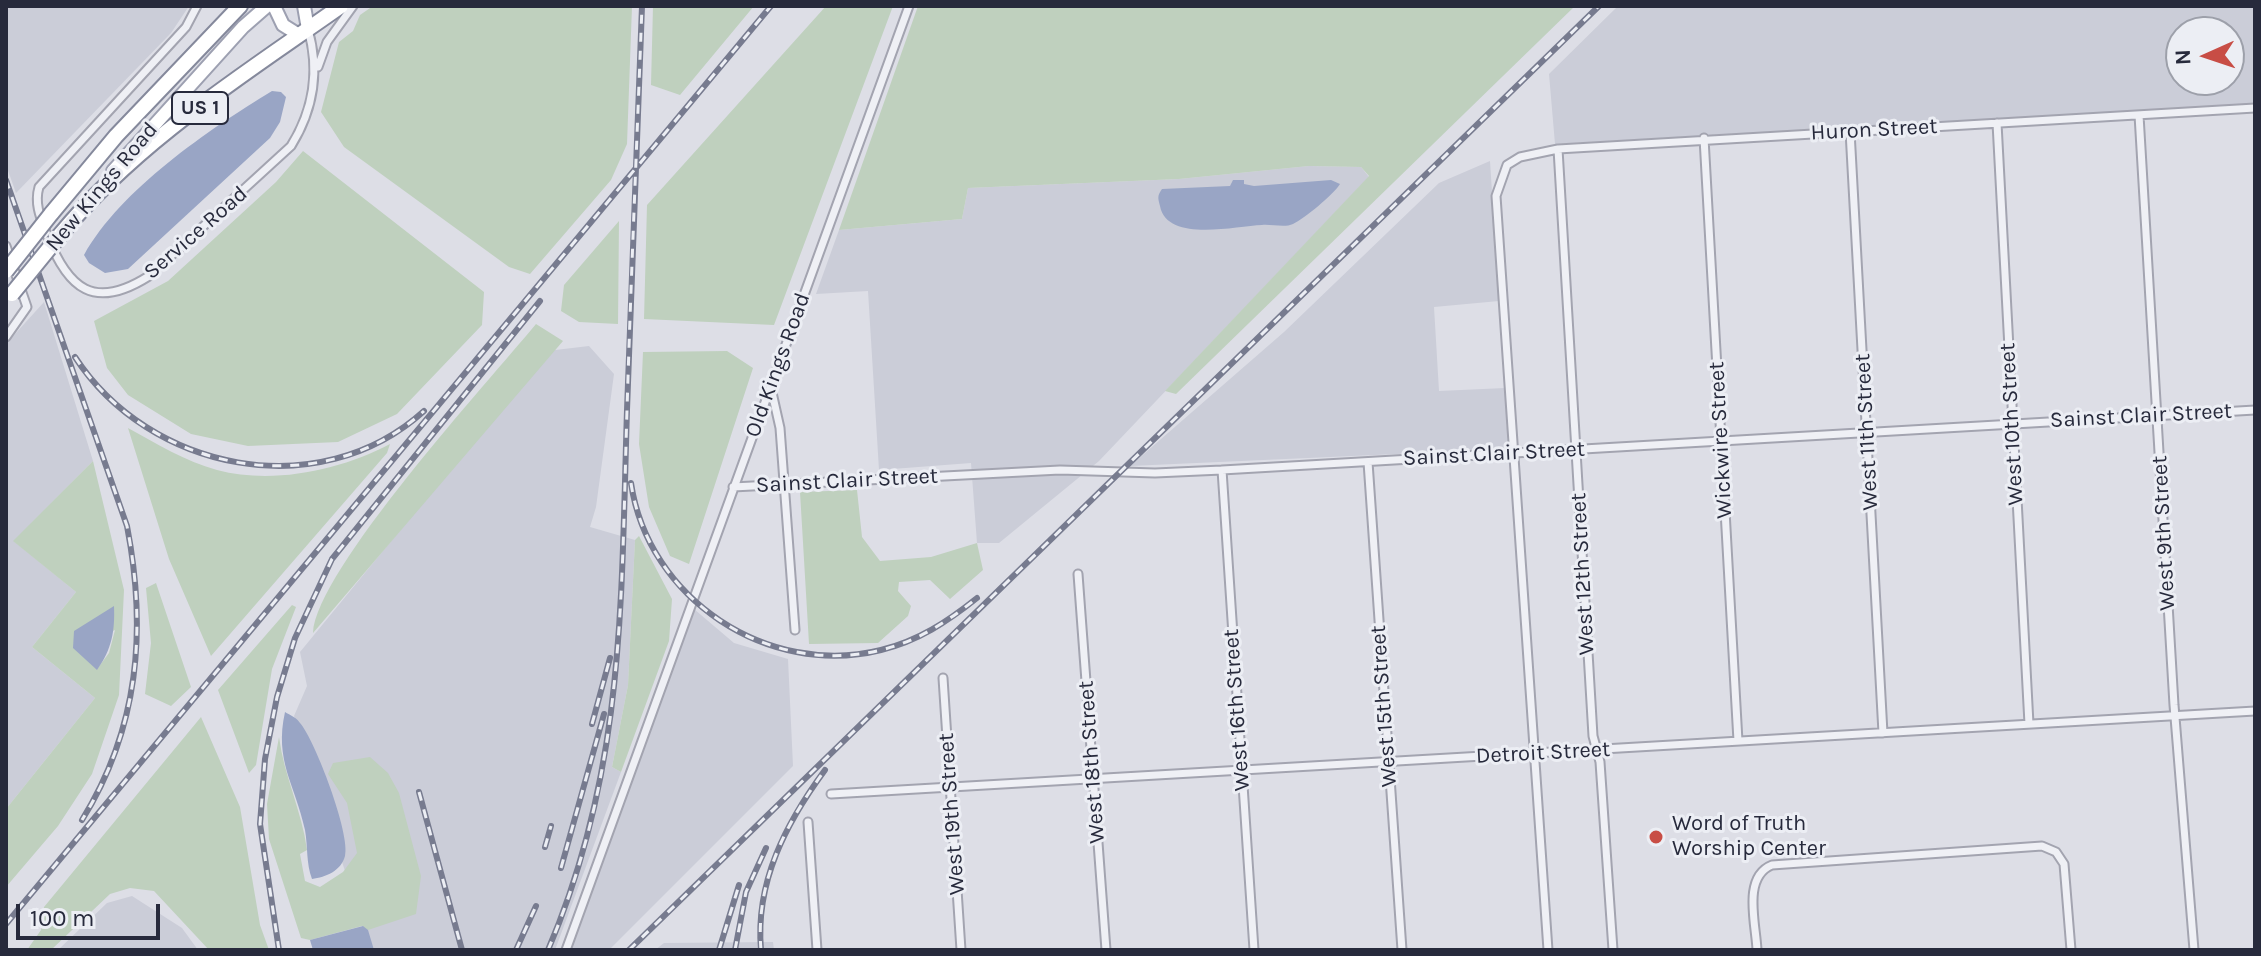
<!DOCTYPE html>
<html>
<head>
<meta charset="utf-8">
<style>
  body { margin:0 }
  #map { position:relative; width:2261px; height:956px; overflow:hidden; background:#dddee6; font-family:Karla,sans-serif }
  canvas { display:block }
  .frame { position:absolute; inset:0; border:8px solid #272a3c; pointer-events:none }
  .north { position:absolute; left:2165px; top:16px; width:80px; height:80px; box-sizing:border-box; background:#eceef4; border:2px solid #9da0aa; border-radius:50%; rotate:267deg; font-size:22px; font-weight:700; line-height:32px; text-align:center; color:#272a3c }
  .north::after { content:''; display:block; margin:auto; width:28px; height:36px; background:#c84d45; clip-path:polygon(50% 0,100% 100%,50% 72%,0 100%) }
  .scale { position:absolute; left:16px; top:904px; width:144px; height:36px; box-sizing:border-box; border:4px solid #272a3c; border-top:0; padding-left:10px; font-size:24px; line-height:28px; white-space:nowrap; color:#272a3c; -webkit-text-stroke:6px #eceef4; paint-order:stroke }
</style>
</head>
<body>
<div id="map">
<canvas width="2261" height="956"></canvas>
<div class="frame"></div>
<div class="north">N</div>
<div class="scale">100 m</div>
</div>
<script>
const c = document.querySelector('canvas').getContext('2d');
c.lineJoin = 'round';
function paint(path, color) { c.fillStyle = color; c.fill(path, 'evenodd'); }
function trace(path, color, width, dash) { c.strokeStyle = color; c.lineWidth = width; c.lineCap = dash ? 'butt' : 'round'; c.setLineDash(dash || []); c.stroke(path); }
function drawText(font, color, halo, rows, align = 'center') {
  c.font = font + ' Karla,sans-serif'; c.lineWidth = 6; c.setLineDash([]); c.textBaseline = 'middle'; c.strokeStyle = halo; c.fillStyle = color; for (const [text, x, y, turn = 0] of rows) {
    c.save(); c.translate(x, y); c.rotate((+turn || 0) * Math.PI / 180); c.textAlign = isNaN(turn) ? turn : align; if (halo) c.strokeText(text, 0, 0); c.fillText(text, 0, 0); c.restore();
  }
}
paint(new Path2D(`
  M 6,6 L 189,6 L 171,33 L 16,193 L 6,165 Z
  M 1618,6 L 2255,6 L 2255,104 L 1555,144 L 1549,74 ZM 2181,32 L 2229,32 L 2229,80 L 2181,80 Z
  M 1490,161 L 1499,301 L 1434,307 L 1439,391 L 1505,388 L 1508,449 L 1130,466 L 1284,332 L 1439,183 Z
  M 1309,166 L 1361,167 L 1369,177 L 1099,461 L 999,543 L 977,543 L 971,463 L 879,470 L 868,291 L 816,294 L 839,230 L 962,219 L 968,188 L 1179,179 Z
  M 44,302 L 93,461 L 14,541 L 76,592 L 32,647 L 95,698 L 6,809 L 6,344 Z
  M 589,346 L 614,374 L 596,507 L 590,527 L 635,540 L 628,685 L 612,767 L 621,772 L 555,950 L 371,950 L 294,716 L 307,686 L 300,652 L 547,351 Z
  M 694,609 L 734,643 L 788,659 L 793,766 L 609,950 L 571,950 Z
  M 132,896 L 182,928 L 198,950 L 58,950 L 107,903 Z
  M 773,942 L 774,950 L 655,950 L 664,943 Z`), '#cbcdd8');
paint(new Path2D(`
  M 373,6 L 632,6 L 627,144 L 611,180 L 530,274 L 509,267 L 344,147 L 321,112 L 339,42 L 353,31 L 360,15 Z
  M 653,6 L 754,6 L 680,95 L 651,85 Z
  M 826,6 L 893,6 L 774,325 L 644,319 L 647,205 Z
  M 918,6 L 1575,6 L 1176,394 L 1165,391 L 1369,176 L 1361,167 L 1309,166 L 1179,179 L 968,188 L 962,219 L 839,230 Z
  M 303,151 L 484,292 L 482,325 L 397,414 L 338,442 L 248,446 L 191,434 L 128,395 L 107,368 L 94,321 L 168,281 L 276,182 Z
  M 619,221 L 618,324 L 579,322 L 561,311 L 564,285 Z
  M 536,324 L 563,341 L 313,633 C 316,570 489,381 536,324 Z
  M 727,351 L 753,368 L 689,564 L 670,556 L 649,507 L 639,444 L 643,352 Z
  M 128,428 C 157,444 185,461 217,470 C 273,485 341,470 390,444 L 387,453 L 211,656 L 169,559 Z
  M 93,461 L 124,590 L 119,695 L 92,774 L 58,826 L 6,887 L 6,809 L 95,698 L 32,647 L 76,592 L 13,541 ZM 115,630 L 109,653 L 97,669 L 74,648 Z
  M 857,490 L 862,537 L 880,561 L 931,557 L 977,543 L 983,570 L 950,599 L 930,580 L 899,582 L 898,591 L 911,606 L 908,616 L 878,643 L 809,644 L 800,492 Z
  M 639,536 L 672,599 L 669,641 L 621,772 L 612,767 L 628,685 L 635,540 Z
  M 156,583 L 191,687 L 171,706 L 145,694 L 151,643 L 146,588 Z
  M 292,605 L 296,607 L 272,669 L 256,765 L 249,773 L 218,690 Z
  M 201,717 L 240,807 L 260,925 L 269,950 L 209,950 L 154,891 L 130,888 L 110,894 L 51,950 L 27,950 L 41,930 L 44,907 Z
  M 279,737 C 284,776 302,811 307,850 L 300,854 L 305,881 L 320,887 L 343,872 L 357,853 L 347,803 L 328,774 L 333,763 L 370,757 L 388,773 L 399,793 L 421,876 L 416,914 L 368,930 L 362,926 L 310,940 L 301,938 L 269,839 L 267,804 Z`), '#bfd0be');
paint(new Path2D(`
  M 272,91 L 281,92 L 286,97 L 280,122 L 270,138 L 128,269 L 105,273 L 89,263 L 84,255 C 121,189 208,130 272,91 Z
  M 1233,180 L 1244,180 L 1244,184 L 1254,186 L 1331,180 L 1340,184 C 1334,194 1304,219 1293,224 C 1285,228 1271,224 1262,225 C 1235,226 1167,243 1160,206 C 1158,198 1157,196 1162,189 L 1230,186 Z
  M 114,606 C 115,631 112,649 97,670 L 73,648 L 74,631 Z
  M 285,712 C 290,715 297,718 300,723 C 315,740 351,835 345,856 C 341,871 326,877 312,879 C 306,863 308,847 305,830 C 295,784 274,761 285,712 Z
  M 363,926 L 368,930 L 374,950 L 313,950 L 310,940 Z`), '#99a5c5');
const street = new Path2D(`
  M 197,6 L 186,27 L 39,187 C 34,204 41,219 47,235 C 68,289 94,311 149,276 L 291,146 C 314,109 320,71 308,29
  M 318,67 L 327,42 L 353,6
  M 2139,115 L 2174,705 L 2194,950
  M 1997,123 L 2029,724
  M 1850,131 L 1883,733
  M 1704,138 L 1738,741
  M 1558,149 L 1593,736 L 1600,762 L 1613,950
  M 6,246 L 27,307 L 6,337
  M 771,388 L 780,428 L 795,630
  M 1368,462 L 1402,950
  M 1222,470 L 1254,950
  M 733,487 L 1060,470 L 1155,473 L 1222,470 L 2255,410
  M 1078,574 L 1106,950
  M 943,678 L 961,950
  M 831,794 L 2255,711
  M 808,822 L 817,950
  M 566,950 L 909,6
  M 1548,950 L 1496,196 L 1507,165 L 1520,157 L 1558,149 L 2255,108
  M 1757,950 C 1756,924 1742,877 1772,865 L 2042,846 L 2056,852 L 2064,864 L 2071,950`);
const primary = new Path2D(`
  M 274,6 L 283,25 L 299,35
  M 304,6 L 308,29
  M 113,171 L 243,27 L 267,6`);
const highway = new Path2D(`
  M 51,214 L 116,136 L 240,6
  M 60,235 C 136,142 243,75 341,6`);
trace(street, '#a3a4b0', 11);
trace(primary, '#9da0b1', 16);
trace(highway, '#85899c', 18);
trace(street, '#eff0f5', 7);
trace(primary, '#fff', 12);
trace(highway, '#fff', 14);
const rail = new Path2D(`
  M 6,180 L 127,526 C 147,630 139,728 82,820
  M 75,357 C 149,471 319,506 424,411
  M 631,483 C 648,599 768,678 881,650 C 918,641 947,622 977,598
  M 592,724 L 610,658
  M 419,792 L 462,950
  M 545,847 L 551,826
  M 561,868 L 604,714
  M 6,924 L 771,6
  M 279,950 L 260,824 L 265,759 L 277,697 L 295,638 L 332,559 L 540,301
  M 516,950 L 536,906
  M 548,950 C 625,770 621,602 627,410 C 631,276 637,141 642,6
  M 629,950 L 1599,6
  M 719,950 L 739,885
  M 735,950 L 746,892 L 766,848
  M 761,950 C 755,882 786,823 825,770`);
trace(rail, '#777b8f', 6);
trace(rail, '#eceef4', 3, [9]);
const highwayBridge = new Path2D(`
  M 6,271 L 51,214
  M 12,294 L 60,235`);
trace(highwayBridge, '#85899c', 18, []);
trace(highwayBridge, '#fff', 14);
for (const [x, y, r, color] of [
  [1656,837,8,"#c84d45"]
]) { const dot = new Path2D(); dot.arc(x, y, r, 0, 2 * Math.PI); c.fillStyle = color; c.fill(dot); trace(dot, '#eceef4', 3); }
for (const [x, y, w] of [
  [200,108,56]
]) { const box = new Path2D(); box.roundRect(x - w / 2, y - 16, w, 32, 6); c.fillStyle = '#eceef4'; c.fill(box); trace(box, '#272a3c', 2); }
drawText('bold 20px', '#272a3c', null, [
  ["US 1",200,108]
]);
drawText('22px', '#272a3c', '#eceef4', [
  ["Huron Street",1874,130,-3],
  ["New Kings Road",102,187,-50],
  ["Service Road",196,233,-41],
  ["Old Kings Road",778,365,-70],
  ["Sainst Clair Street",2141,416,-3],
  ["West 10th Street",2012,424,-93],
  ["West 11th Street",1867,432,-93],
  ["Wickwire Street",1721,440,-93],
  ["Sainst Clair Street",1494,454,-3],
  ["Sainst Clair Street",847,481,-3],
  ["West 9th Street",2164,533,-93],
  ["West 12th Street",1583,574,-93],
  ["West 15th Street",1384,706,-94],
  ["West 16th Street",1237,710,-94],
  ["Detroit Street",1543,753,-3],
  ["West 18th Street",1092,762,-94],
  ["West 19th Street",952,814,-94]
]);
drawText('22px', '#272a3c', '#eceef4', [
  ["Word of Truth",1672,824],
  ["Worship Center",1672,849]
], 'left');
</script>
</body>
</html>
